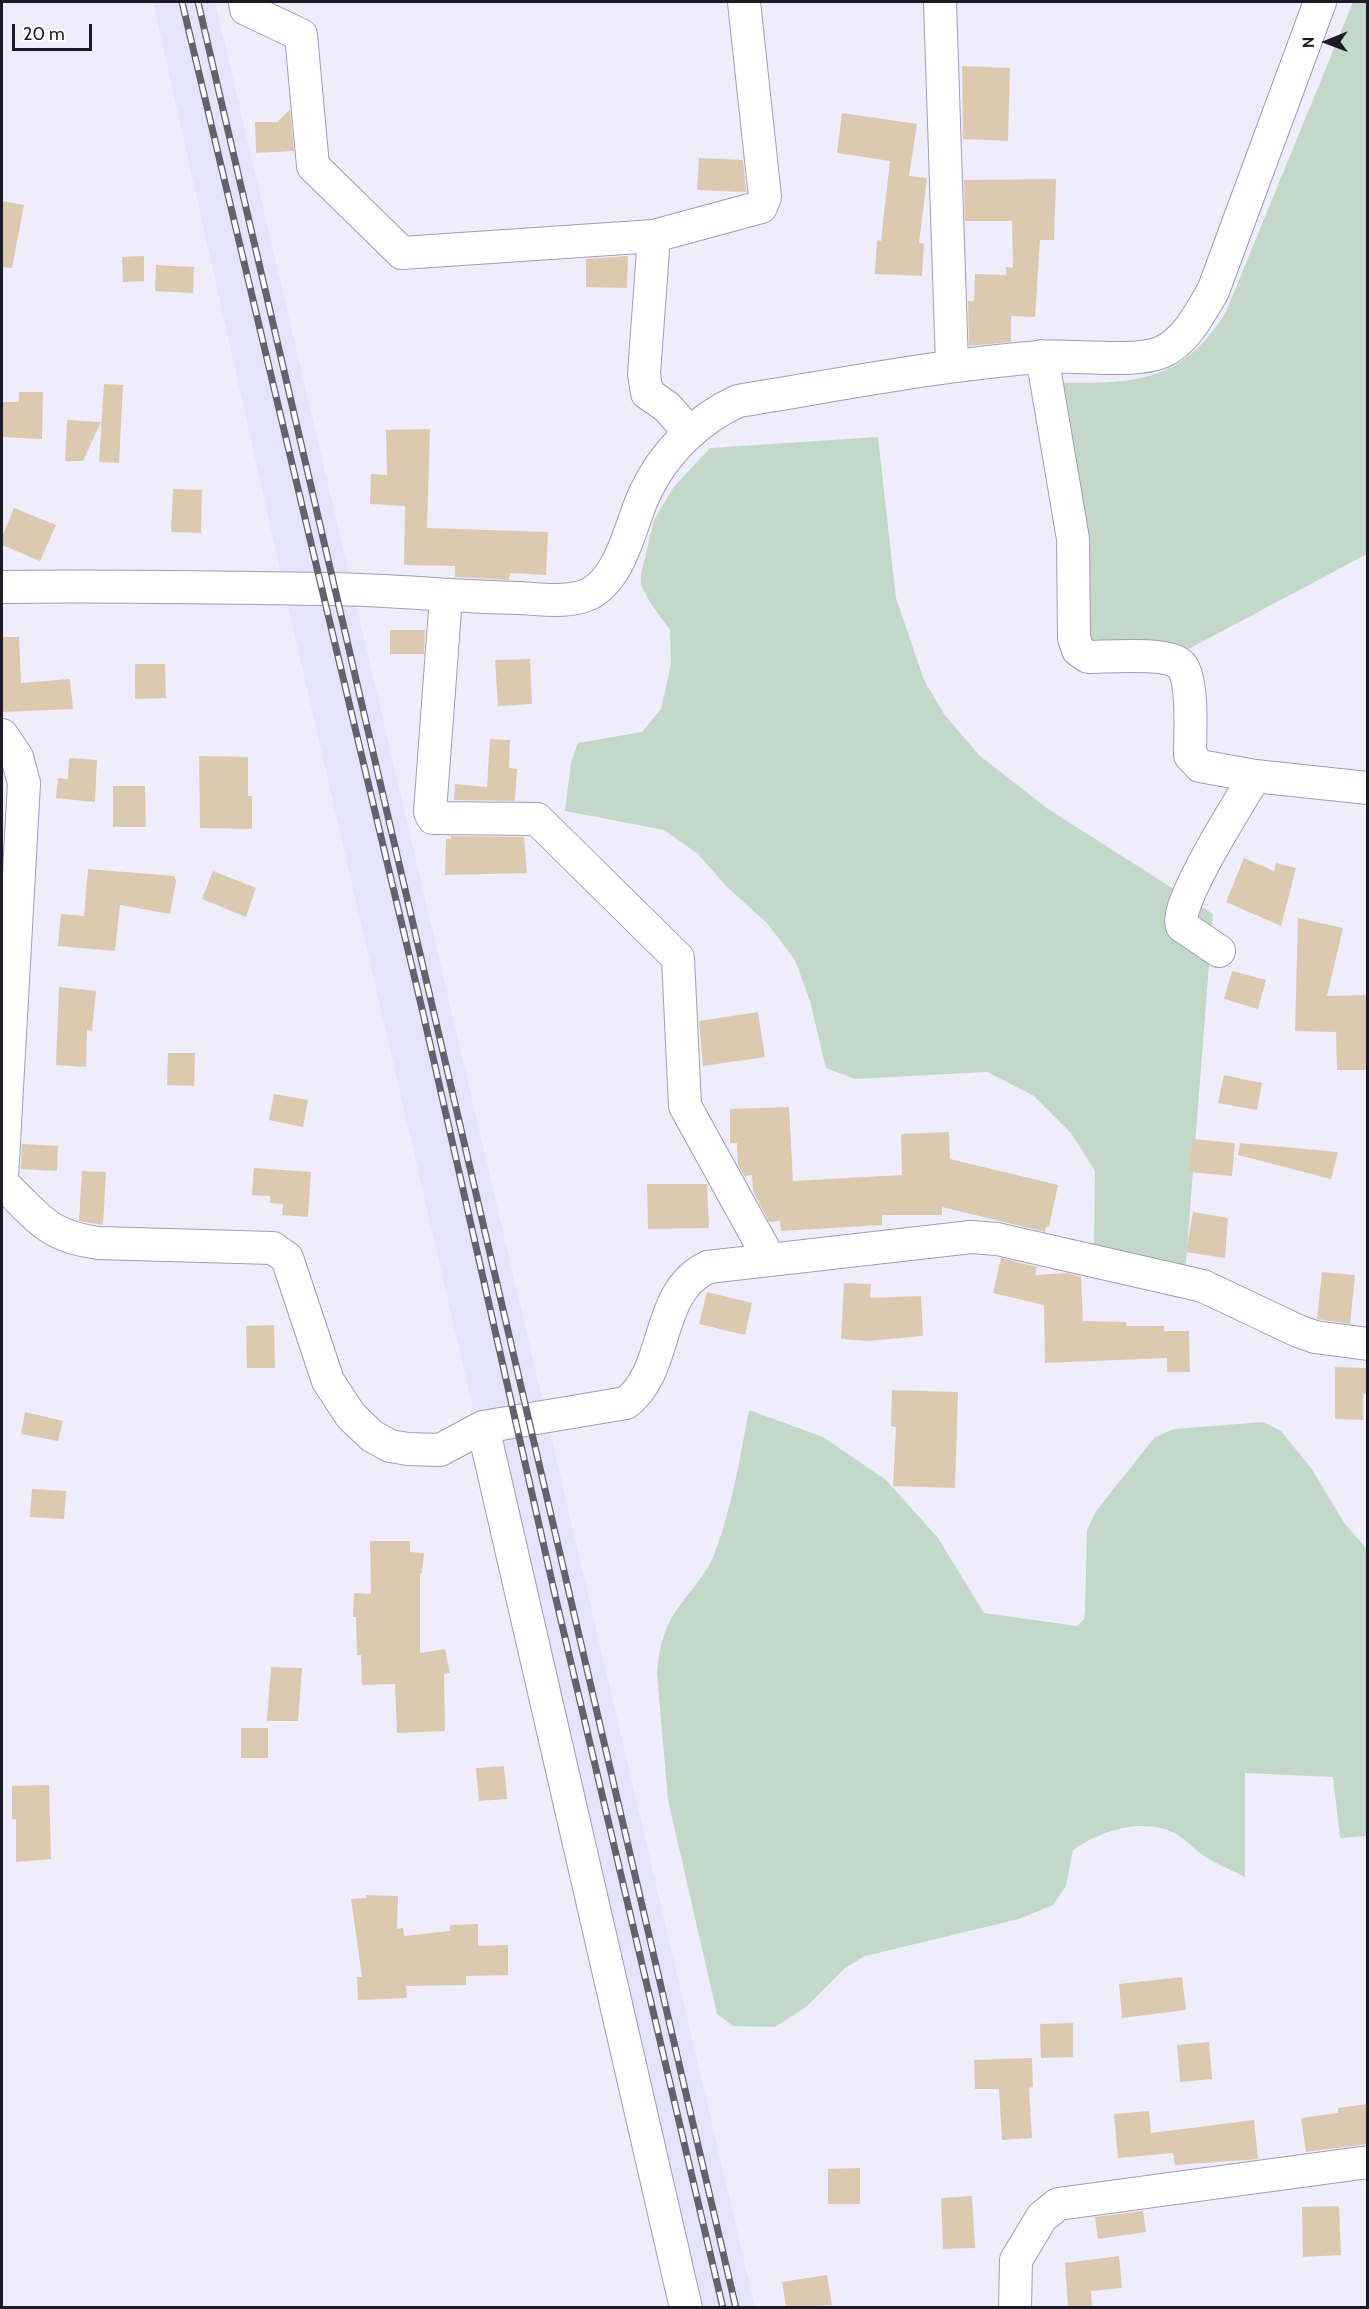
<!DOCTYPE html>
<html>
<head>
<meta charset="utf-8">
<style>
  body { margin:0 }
  #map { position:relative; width:1369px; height:2309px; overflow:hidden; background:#efedfb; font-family:Cabin,sans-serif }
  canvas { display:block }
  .frame { position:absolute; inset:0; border:3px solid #1c1a26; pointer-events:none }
  .north { position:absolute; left:1297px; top:12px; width:60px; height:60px; -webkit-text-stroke:4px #fcfcfc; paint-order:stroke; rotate:269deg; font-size:16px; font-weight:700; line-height:24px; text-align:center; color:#1c1a26 }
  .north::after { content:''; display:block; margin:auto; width:21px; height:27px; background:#1c1a26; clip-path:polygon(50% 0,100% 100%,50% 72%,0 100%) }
  .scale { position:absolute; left:12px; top:24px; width:80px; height:27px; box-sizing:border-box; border:3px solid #1c1a26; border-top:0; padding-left:8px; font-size:18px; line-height:21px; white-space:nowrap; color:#1c1a26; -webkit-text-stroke:4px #fcfcfc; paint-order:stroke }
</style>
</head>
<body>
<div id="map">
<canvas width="1369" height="2309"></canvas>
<div class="frame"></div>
<div class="north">N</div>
<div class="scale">20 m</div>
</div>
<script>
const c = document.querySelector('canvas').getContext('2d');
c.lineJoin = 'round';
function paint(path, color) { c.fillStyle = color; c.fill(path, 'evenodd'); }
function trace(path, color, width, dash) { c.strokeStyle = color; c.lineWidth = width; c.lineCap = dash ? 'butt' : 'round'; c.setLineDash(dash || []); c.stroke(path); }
paint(new Path2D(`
  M 153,2 L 215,2 L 755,2307 L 680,2307 L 295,637 Z`), '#e6e3fc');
paint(new Path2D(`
  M 1353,2 L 1367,2 L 1367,554 L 1183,652 L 1090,655 L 1061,383 C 1138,383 1182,382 1226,312 Z
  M 878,437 L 896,598 L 924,680 L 944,714 L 979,755 L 1048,809 L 1213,914 L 1185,1274 L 1094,1250 L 1095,1171 L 1071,1133 L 1034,1096 L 987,1072 L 855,1079 L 826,1068 L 810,1001 L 795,960 L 767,923 L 727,887 L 698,854 L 664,830 L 565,811 L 571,762 L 578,743 L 642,732 L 661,709 L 671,664 L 670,630 L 651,604 L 641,585 L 641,574 L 654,520 L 673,488 L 710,448 Z
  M 749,1410 L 823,1437 L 886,1480 L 938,1538 L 984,1613 L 1077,1626 L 1084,1619 L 1085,1610 L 1087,1530 L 1096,1511 L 1155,1437 L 1174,1429 L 1263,1422 L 1281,1431 L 1311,1468 L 1345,1524 L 1367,1549 L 1367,1836 L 1340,1838 L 1333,1777 L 1245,1773 L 1245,1877 C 1231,1870 1217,1864 1204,1856 C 1195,1850 1187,1841 1178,1835 C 1145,1816 1102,1830 1073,1850 L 1066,1886 L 1053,1905 L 1019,1919 L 865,1956 L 845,1968 L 806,2007 L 775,2027 L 733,2026 L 717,2014 L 668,1800 L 657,1674 C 658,1657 661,1640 668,1625 C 680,1599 705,1580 715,1552 C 732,1507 740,1458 749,1410 Z`), '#c2d9ca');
paint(new Path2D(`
  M 962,66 L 1010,68 L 1008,141 L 963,139 Z
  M 290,109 L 294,151 L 256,153 L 255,122 L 277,122 Z
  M 842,113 L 917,124 L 909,176 L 927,178 L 919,243 L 924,243 L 922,276 L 875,274 L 877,240 L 881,241 L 890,161 L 837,153 Z
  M 699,158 L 743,160 L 746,192 L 697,190 Z
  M 1056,179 L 1054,240 L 1040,240 L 1035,317 L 1011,316 L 1011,342 L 969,346 L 968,301 L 974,301 L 975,274 L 1006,275 L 1006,267 L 1013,268 L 1012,221 L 965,221 L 964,180 Z
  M 2,201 L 24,205 L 12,268 L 2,267 Z
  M 144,256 L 144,281 L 123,282 L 122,257 Z
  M 628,256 L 627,288 L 586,287 L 586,259 Z
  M 156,265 L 194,267 L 193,293 L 155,291 Z
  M 104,384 L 123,385 L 119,463 L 99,462 Z
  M 19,392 L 43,392 L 42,439 L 2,437 L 2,402 L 19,402 Z
  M 67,420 L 101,422 L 83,461 L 65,461 Z
  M 430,429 L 427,528 L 548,532 L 546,575 L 510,573 L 509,580 L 455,577 L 455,566 L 404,565 L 405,506 L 370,504 L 371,474 L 387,475 L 386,430 Z
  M 173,489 L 202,490 L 201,533 L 171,532 Z
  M 14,508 L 56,525 L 40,561 L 2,545 L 2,537 Z
  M 390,630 L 425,630 L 424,654 L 390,654 Z
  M 2,637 L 19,637 L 21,683 L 70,679 L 73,709 L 2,712 Z
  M 530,659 L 532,704 L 498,706 L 495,660 Z
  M 135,664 L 165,664 L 166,698 L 135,699 Z
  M 490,739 L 510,740 L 509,768 L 517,769 L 515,801 L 454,800 L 455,784 L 487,787 Z
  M 199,756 L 248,757 L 248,796 L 252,796 L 252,829 L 200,828 Z
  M 69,758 L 97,760 L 95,802 L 56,798 L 58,778 L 68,779 Z
  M 113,786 L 145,786 L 146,827 L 113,827 Z
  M 451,836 L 524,837 L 527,873 L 445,875 L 446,839 L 451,839 Z
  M 1244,858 L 1274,871 L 1276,863 L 1296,868 L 1281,926 L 1226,902 Z
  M 88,869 L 174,876 L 176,881 L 170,914 L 120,905 L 115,951 L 58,946 L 61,914 L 84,916 Z
  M 213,871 L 256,888 L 246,917 L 202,899 Z
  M 1298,918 L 1343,928 L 1327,996 L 1366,995 L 1368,1070 L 1337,1070 L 1336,1032 L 1295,1031 Z
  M 1232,971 L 1266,980 L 1258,1009 L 1224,999 Z
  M 59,987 L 96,991 L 92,1031 L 87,1030 L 86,1067 L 56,1065 Z
  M 758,1012 L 765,1057 L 703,1066 L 699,1021 Z
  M 168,1053 L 195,1053 L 194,1086 L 167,1085 Z
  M 1224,1075 L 1262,1083 L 1257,1110 L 1218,1103 Z
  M 274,1094 L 308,1100 L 303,1127 L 269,1120 Z
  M 789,1107 L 793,1181 L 902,1175 L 901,1134 L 949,1132 L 950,1159 L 1058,1185 L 1049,1227 L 1046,1227 L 1045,1232 L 942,1207 L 942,1215 L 882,1215 L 882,1225 L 781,1231 L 780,1221 L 769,1222 L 753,1191 L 752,1175 L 744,1176 L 738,1165 L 737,1143 L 730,1143 L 730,1109 Z
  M 1192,1139 L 1235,1143 L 1232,1176 L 1189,1172 Z
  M 1240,1143 L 1338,1152 L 1331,1179 L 1238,1155 Z
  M 22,1144 L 58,1146 L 57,1171 L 21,1169 Z
  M 254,1168 L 311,1172 L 308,1217 L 282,1215 L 283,1204 L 270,1203 L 270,1196 L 252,1195 Z
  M 82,1171 L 106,1172 L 103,1225 L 79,1221 Z
  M 647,1184 L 707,1184 L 709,1228 L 648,1229 Z
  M 1193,1212 L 1228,1218 L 1225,1258 L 1186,1252 Z
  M 1001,1258 L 1037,1267 L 1035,1275 L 1067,1273 L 1081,1277 L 1083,1321 L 1126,1322 L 1126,1326 L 1164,1326 L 1164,1331 L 1189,1331 L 1190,1372 L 1167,1372 L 1167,1358 L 1045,1363 L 1044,1305 L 993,1293 Z
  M 1322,1272 L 1355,1275 L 1350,1324 L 1317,1319 Z
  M 844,1283 L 871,1284 L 870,1298 L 921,1296 L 923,1336 L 867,1341 L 841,1339 Z
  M 707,1292 L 752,1303 L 745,1335 L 699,1324 Z
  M 274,1325 L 275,1368 L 247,1368 L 246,1326 Z
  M 1335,1367 L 1368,1368 L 1368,1394 L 1363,1394 L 1363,1420 L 1335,1419 Z
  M 892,1390 L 958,1392 L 955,1488 L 893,1486 L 896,1427 L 891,1426 Z
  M 25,1412 L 63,1421 L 58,1441 L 21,1434 Z
  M 32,1489 L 66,1491 L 64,1519 L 30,1517 Z
  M 370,1541 L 410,1541 L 410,1552 L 424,1553 L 422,1573 L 420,1573 L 420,1653 L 445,1649 L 450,1673 L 444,1674 L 445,1731 L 397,1733 L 395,1684 L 362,1685 L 361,1655 L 357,1655 L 356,1617 L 353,1617 L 354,1593 L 371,1594 Z
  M 271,1667 L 302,1668 L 298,1721 L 267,1721 Z
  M 241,1728 L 268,1728 L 268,1758 L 241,1758 Z
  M 504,1766 L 507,1799 L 479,1801 L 476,1768 Z
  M 49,1785 L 51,1859 L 16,1862 L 16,1819 L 12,1819 L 12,1786 Z
  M 366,1895 L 398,1896 L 397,1929 L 403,1928 L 404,1936 L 450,1931 L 450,1925 L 478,1924 L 478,1946 L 508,1945 L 508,1975 L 466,1976 L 466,1985 L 406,1986 L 407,1998 L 358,2000 L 357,1977 L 362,1977 L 351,1899 L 366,1898 Z
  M 1182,1977 L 1186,2010 L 1122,2018 L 1119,1984 Z
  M 1073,2023 L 1073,2057 L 1041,2058 L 1040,2024 Z
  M 1209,2042 L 1212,2079 L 1180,2082 L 1177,2045 Z
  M 1032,2058 L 1033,2087 L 1029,2088 L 1032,2138 L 1002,2140 L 999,2089 L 975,2089 L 974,2060 Z
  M 1368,2104 L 1368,2144 L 1306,2152 L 1301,2118 L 1338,2113 L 1338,2108 Z
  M 1149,2111 L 1151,2133 L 1254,2120 L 1258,2159 L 1175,2165 L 1173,2153 L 1118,2158 L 1114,2114 Z
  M 860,2168 L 860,2204 L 828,2204 L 828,2169 Z
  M 972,2196 L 975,2248 L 943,2249 L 941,2198 Z
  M 1339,2206 L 1341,2255 L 1303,2257 L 1302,2207 Z
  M 1143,2211 L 1146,2232 L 1098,2239 L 1095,2217 Z
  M 1119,2256 L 1122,2288 L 1091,2291 L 1092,2307 L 1068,2307 L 1065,2263 Z
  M 827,2275 L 832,2305 L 786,2307 L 782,2282 Z`), '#dccab0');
const minor = new Path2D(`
  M 245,2 L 246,9 L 301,35 L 313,166 L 402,253 L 654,236
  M 940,2 L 952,365
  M 1042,356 L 1073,539 L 1074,638 L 1078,650 L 1088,657 C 1108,657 1165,652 1180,664 C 1194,675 1190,736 1190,755 L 1200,766 L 1255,776 L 1368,788
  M 690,433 L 667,407 L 647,393 L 644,374 L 654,236 L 761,207 L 765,197 L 744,2
  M 2,587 C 112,585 223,588 333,589 C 395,590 457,597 519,598 C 541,599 570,604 591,593 C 622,575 630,526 644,495 C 663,453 697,420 738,401 C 838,385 938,365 1039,357 C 1071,354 1135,364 1162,352 C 1186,341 1200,313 1213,291 L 1320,2
  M 446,596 L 430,812 L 433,818 L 537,819 L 678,958 L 685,1106 L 770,1260
  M 2,735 L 17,757 L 24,783 L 2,1178
  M 1219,951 L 1182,926 C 1172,907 1242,798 1255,776
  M 2,1183 C 38,1216 45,1236 98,1243 L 273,1248 L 287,1258 L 328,1381 L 351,1416 L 372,1436 L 390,1446 L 408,1449 L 440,1450 L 483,1427 L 626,1403 C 670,1370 654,1292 708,1267 L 971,1237 L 997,1239 L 1203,1286 L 1298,1331 L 1315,1337 L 1368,1344
  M 483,1427 L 686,2308
  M 1015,2308 L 1016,2260 L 1042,2217 L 1058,2204 L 1368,2162`);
trace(minor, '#a09cbc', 34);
trace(minor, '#fff', 32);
const rail = new Path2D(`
  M 182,2 L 423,1013 L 555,1595 L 723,2308
  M 198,2 L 736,2308`);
trace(rail, '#63616e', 7);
trace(rail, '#fcfcfc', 4.5, [14]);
</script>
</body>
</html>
